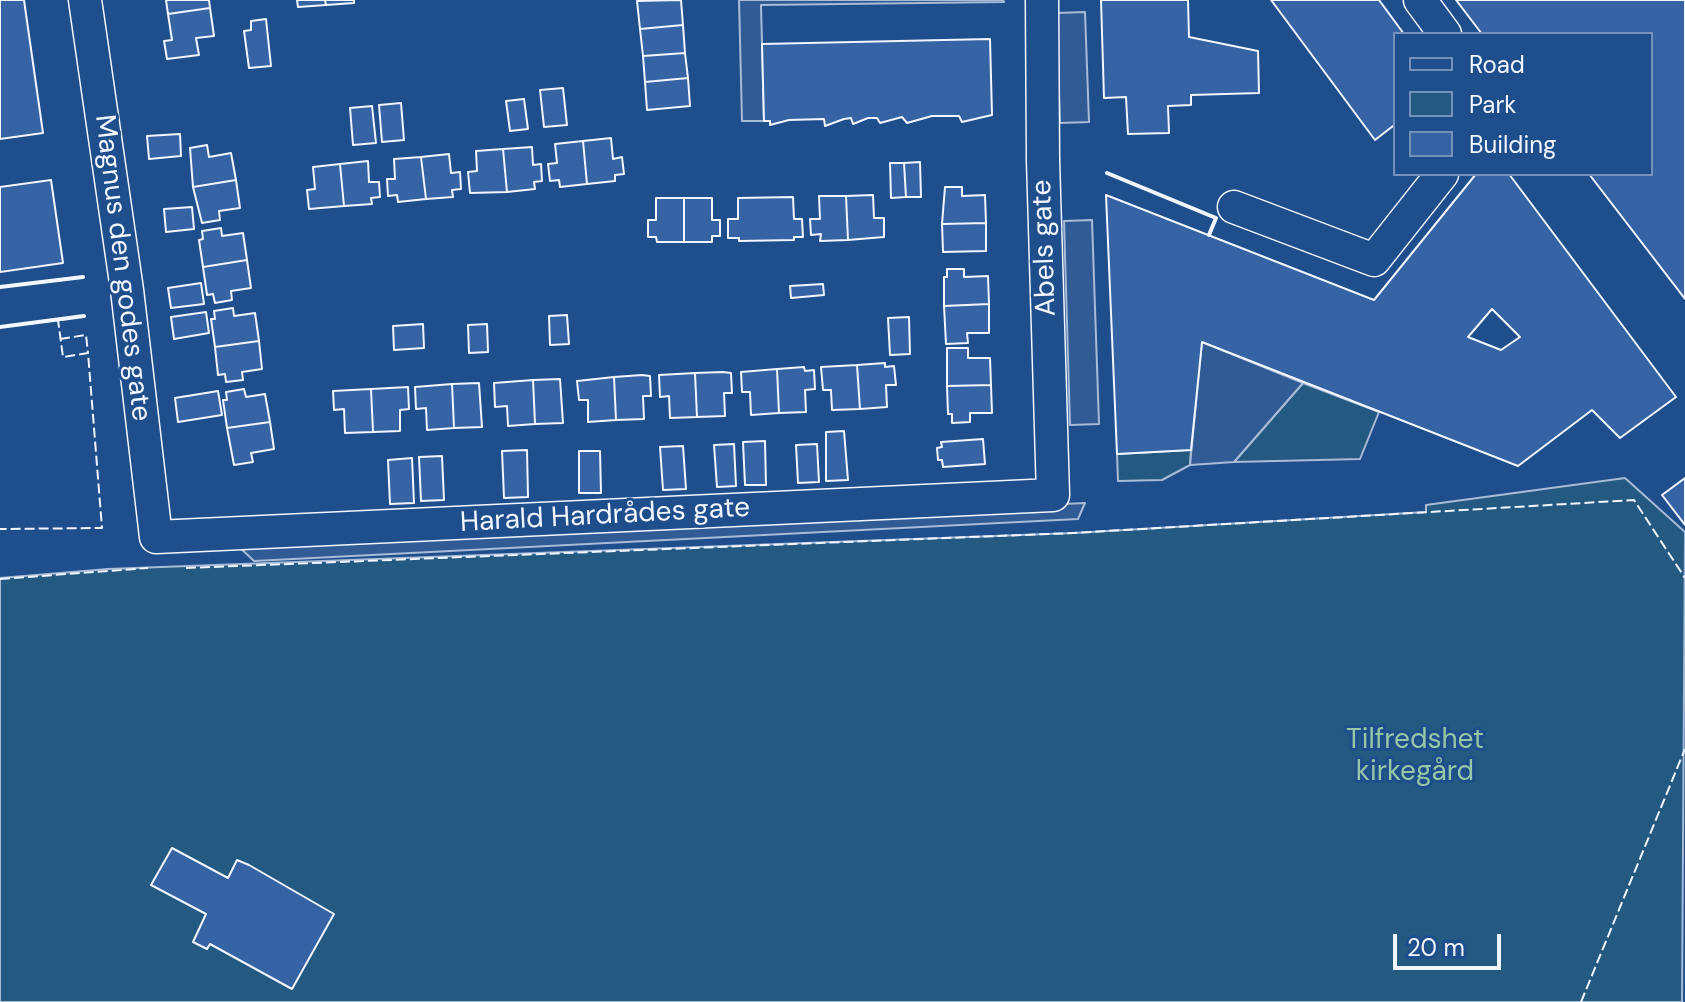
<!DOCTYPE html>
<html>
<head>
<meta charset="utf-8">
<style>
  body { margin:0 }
  #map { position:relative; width:1685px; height:1002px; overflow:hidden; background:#1f4e8c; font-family:"DM Sans",sans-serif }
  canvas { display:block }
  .legend { position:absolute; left:1393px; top:32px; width:260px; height:144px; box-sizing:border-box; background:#1f4e8c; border:2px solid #7391ba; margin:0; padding:10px 14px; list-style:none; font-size:24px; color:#f2f6ff }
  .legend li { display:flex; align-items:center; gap:16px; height:40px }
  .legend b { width:40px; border:2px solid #7391ba }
  .scale { position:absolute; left:1393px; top:934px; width:108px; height:36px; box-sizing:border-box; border:4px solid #f2f6ff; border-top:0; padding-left:10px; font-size:24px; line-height:28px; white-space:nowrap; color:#f2f6ff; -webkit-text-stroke:6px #1f4e8c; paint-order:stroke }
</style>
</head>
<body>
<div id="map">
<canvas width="1685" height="1002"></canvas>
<ul class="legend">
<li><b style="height:10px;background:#1f4e8c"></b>Road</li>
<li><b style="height:22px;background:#245a82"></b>Park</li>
<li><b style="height:22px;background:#3563a3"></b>Building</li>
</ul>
<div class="scale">20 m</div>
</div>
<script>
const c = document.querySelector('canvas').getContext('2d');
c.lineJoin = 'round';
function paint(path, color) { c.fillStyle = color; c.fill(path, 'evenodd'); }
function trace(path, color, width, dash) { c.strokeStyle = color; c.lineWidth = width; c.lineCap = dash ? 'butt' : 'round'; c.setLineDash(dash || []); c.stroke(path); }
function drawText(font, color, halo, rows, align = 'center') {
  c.font = font + ' "DM Sans",sans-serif'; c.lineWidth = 6; c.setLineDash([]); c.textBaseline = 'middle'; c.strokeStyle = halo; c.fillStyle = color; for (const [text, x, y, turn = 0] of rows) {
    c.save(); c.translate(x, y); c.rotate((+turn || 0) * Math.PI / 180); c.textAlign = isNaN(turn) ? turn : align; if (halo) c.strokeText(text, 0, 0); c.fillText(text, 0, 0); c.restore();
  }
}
const green = new Path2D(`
  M 1303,383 L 1379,412 L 1360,459 L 1234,462 Z
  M 1191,450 L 1190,465 L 1162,480 L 1118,481 L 1117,454 Z
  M 1625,478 L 1685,532 L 1682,1002 L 0,1002 L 0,578 L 108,569 L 1074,533 L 1426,512 L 1426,505 Z`);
paint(green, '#245a82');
trace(green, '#a8bbd7', 2);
const parking = new Path2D(`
  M 739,0 L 1003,0 L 1004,2 L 761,5 L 764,121 L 742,121 Z
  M 1085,12 L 1089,122 L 1060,123 L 1056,13 Z
  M 1092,220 L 1099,424 L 1070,425 L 1064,221 Z
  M 1202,342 L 1303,383 L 1234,462 L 1190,465 Z
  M 1085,503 L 1078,519 L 254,561 L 235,543 Z`);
paint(parking, '#305b95');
trace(parking, '#a8bbd7', 2);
const building = new Path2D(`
  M 0,0 L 24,0 L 43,133 L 0,139 Z
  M 166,0 L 209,0 L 210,8 L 168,14 Z
  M 297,0 L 325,0 L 326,5 L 298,7 Z
  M 325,0 L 354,0 L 354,3 L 326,5 Z
  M 681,0 L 683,25 L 640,29 L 637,1 Z
  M 1101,0 L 1188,0 L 1189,37 L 1258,51 L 1259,93 L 1191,95 L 1191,105 L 1168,106 L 1169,133 L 1128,134 L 1126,97 L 1104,98 Z
  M 1271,0 L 1379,0 L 1404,34 L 1395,34 L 1395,128 L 1393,126 L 1375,140 Z
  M 1456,0 L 1685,0 L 1685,299 L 1589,174 L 1651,174 L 1651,34 L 1482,34 Z
  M 210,8 L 214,36 L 196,38 L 199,55 L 167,59 L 164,41 L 172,40 L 168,14 Z
  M 266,19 L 271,66 L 249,68 L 244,31 L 251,30 L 251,21 Z
  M 683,25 L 685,53 L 643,56 L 640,29 Z
  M 990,39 L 992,115 L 962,122 L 959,116 L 932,116 L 907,123 L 902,117 L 880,123 L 877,118 L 868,118 L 853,124 L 851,118 L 844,119 L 825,126 L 824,119 L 789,120 L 770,125 L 770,121 L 764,121 L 762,44 Z
  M 685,53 L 688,78 L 645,82 L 643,56 Z
  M 688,78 L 690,106 L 647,110 L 645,82 Z
  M 563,88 L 567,125 L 544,127 L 540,90 Z
  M 524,99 L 528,129 L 510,131 L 506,101 Z
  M 401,103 L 404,140 L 382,142 L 379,105 Z
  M 372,106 L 376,143 L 353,145 L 350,108 Z
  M 180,134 L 181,156 L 149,159 L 147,136 Z
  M 611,138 L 613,159 L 622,157 L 624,174 L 615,175 L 615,181 L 587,184 L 583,141 Z
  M 583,141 L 587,184 L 560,187 L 559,180 L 550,181 L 548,164 L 557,163 L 555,144 Z
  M 207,145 L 209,157 L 231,153 L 236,180 L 193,187 L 190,148 Z
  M 532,147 L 533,165 L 541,164 L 542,181 L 534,182 L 535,189 L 507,192 L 503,149 Z
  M 503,149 L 507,192 L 470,193 L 468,172 L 477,171 L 476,151 Z
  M 449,154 L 451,173 L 460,172 L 461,189 L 452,190 L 453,197 L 426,199 L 421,157 Z
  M 421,157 L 426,199 L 398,202 L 397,195 L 388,196 L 387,179 L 395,179 L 394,159 Z
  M 368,161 L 369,182 L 379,182 L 380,197 L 371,198 L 372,204 L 344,206 L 340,164 Z
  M 920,162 L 921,197 L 906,197 L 904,163 Z
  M 890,163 L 904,163 L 906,197 L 891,198 Z
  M 340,164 L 344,206 L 309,209 L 307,190 L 315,189 L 313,167 Z
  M 1476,174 L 1509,174 L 1676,397 L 1620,438 L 1592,410 L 1518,466 L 1202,342 L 1191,450 L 1117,454 L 1106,195 L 1374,300 ZM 1492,309 L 1520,337 L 1501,350 L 1468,337 Z
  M 51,180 L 63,263 L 0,272 L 0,187 Z
  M 236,180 L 240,208 L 219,211 L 220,220 L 202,223 L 193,187 Z
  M 945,187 L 962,187 L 962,196 L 985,195 L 986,223 L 942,224 Z
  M 873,195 L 874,218 L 884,218 L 884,237 L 848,240 L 846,196 Z
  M 819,196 L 846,196 L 848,240 L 820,241 L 821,234 L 811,235 L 810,219 L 820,219 Z
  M 793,197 L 794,219 L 802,219 L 803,237 L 794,237 L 794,240 L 739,241 L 739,238 L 728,238 L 728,219 L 738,219 L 738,198 Z
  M 656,198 L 684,198 L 684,242 L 657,242 L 656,237 L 648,237 L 648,220 L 656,220 Z
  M 684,198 L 712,198 L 712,220 L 720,220 L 720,236 L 712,236 L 712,242 L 684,242 Z
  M 192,207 L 194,229 L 166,232 L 164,209 Z
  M 986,223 L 986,251 L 943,252 L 942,224 Z
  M 221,228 L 222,236 L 243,233 L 247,260 L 203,267 L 199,240 L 203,239 L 202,231 Z
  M 247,260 L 251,288 L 231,291 L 232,300 L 215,303 L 213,294 L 207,295 L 203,267 Z
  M 947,269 L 964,269 L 964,277 L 988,276 L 989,304 L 944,306 L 944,277 L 947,277 Z
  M 201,283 L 204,304 L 171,308 L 168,288 Z
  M 823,284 L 824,295 L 791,298 L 790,286 Z
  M 989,304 L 989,333 L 967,333 L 968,343 L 946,344 L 944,306 Z
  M 233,308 L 234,316 L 255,313 L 259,341 L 215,347 L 211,319 L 215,319 L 214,311 Z
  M 206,312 L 209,333 L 174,339 L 171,317 Z
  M 567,315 L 569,344 L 550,345 L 549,316 Z
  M 909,317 L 910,354 L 890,355 L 888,318 Z
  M 423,324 L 424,348 L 394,350 L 393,326 Z
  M 487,324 L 488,352 L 469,353 L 468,325 Z
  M 259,341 L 262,369 L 242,372 L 243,380 L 226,382 L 225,374 L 218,375 L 215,347 Z
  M 947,348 L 968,348 L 968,358 L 990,358 L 991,385 L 947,386 Z
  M 885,363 L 885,367 L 894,366 L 896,385 L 886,385 L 887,407 L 860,409 L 857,365 Z
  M 857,365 L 860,409 L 832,410 L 831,390 L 823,390 L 821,367 Z
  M 804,367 L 805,371 L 814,370 L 815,389 L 805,390 L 806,412 L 779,413 L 777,369 Z
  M 777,369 L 779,413 L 751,415 L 750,392 L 742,392 L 741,372 Z
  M 723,372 L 731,373 L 732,393 L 724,393 L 725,416 L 697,417 L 695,373 Z
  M 695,373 L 697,417 L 670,418 L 669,396 L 660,397 L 659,375 Z
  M 642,375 L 650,376 L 651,396 L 643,396 L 644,419 L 616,420 L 614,377 Z
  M 614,377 L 616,420 L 588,422 L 588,400 L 579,400 L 577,381 Z
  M 560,379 L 563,423 L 535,424 L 533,380 Z
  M 533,380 L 535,424 L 508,426 L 507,406 L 495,407 L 494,383 Z
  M 479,383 L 482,427 L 454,428 L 452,384 Z
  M 452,384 L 454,428 L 427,430 L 426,408 L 416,409 L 415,387 Z
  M 991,385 L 992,413 L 970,413 L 970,422 L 952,423 L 952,414 L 948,414 L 947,386 Z
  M 408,387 L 409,409 L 400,410 L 400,431 L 373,432 L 371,389 Z
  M 244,389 L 246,397 L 265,394 L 270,422 L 227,428 L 223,400 L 227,400 L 226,392 Z
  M 371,389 L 373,432 L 345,433 L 344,409 L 334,410 L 333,391 Z
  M 218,391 L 222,415 L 178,422 L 175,398 Z
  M 270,422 L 274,449 L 251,453 L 253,462 L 234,465 L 227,428 Z
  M 844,431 L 848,480 L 826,481 L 826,432 Z
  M 983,439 L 985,464 L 943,467 L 942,460 L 938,460 L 937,448 L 942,447 L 941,442 Z
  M 765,441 L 766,485 L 745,485 L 743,442 Z
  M 734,444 L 736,486 L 717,487 L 714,445 Z
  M 817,444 L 819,482 L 798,483 L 796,445 Z
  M 683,446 L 686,489 L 663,490 L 660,447 Z
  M 527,450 L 528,497 L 504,498 L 502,451 Z
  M 579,451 L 600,451 L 601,493 L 579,493 Z
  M 442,456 L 444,500 L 421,501 L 419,457 Z
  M 412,458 L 414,503 L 390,504 L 388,460 Z
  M 1685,478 L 1685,525 L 1662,495 Z
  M 172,848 L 228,878 L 237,860 L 249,865 L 334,914 L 292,989 L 210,944 L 207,949 L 193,942 L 206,914 L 151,885 Z`);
paint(building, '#3563a3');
trace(building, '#f2f6ff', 2);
const street = new Path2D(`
  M 85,0 L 127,290 L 156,537 L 1053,495 L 1043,160 L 1042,0
  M 1420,0 L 1445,34
  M 1234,207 L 1374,260 L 1442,174`);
trace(street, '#f2f6ff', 35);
trace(street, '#1f4e8c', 32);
trace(new Path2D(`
  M 0,287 L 63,280
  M 58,320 L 68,319
  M 0,327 L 58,320 L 63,357 L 88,353 L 102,528 L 0,529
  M 60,339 L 86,335 L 88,353
  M 186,568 L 1073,533 L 1634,500 L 1685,578
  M 0,579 L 148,568
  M 1581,1002 L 1685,749`), '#f2f6ff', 2, [10, 4]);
trace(new Path2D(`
  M 1107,173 L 1216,218 L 1209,235
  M 0,287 L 83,277
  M 0,327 L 84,316`), '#f2f6ff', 4);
drawText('28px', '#f2f6ff', '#1f4e8c', [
  ["Abels gate",1045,248,-92],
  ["Magnus den godes gate",122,268,83],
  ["Harald Hardrådes gate",605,516,-3]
]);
drawText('28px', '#97c8a6', '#1f4e8c', [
  ["Tilfredshet",1415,741],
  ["kirkegård",1415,773]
]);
</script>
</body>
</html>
